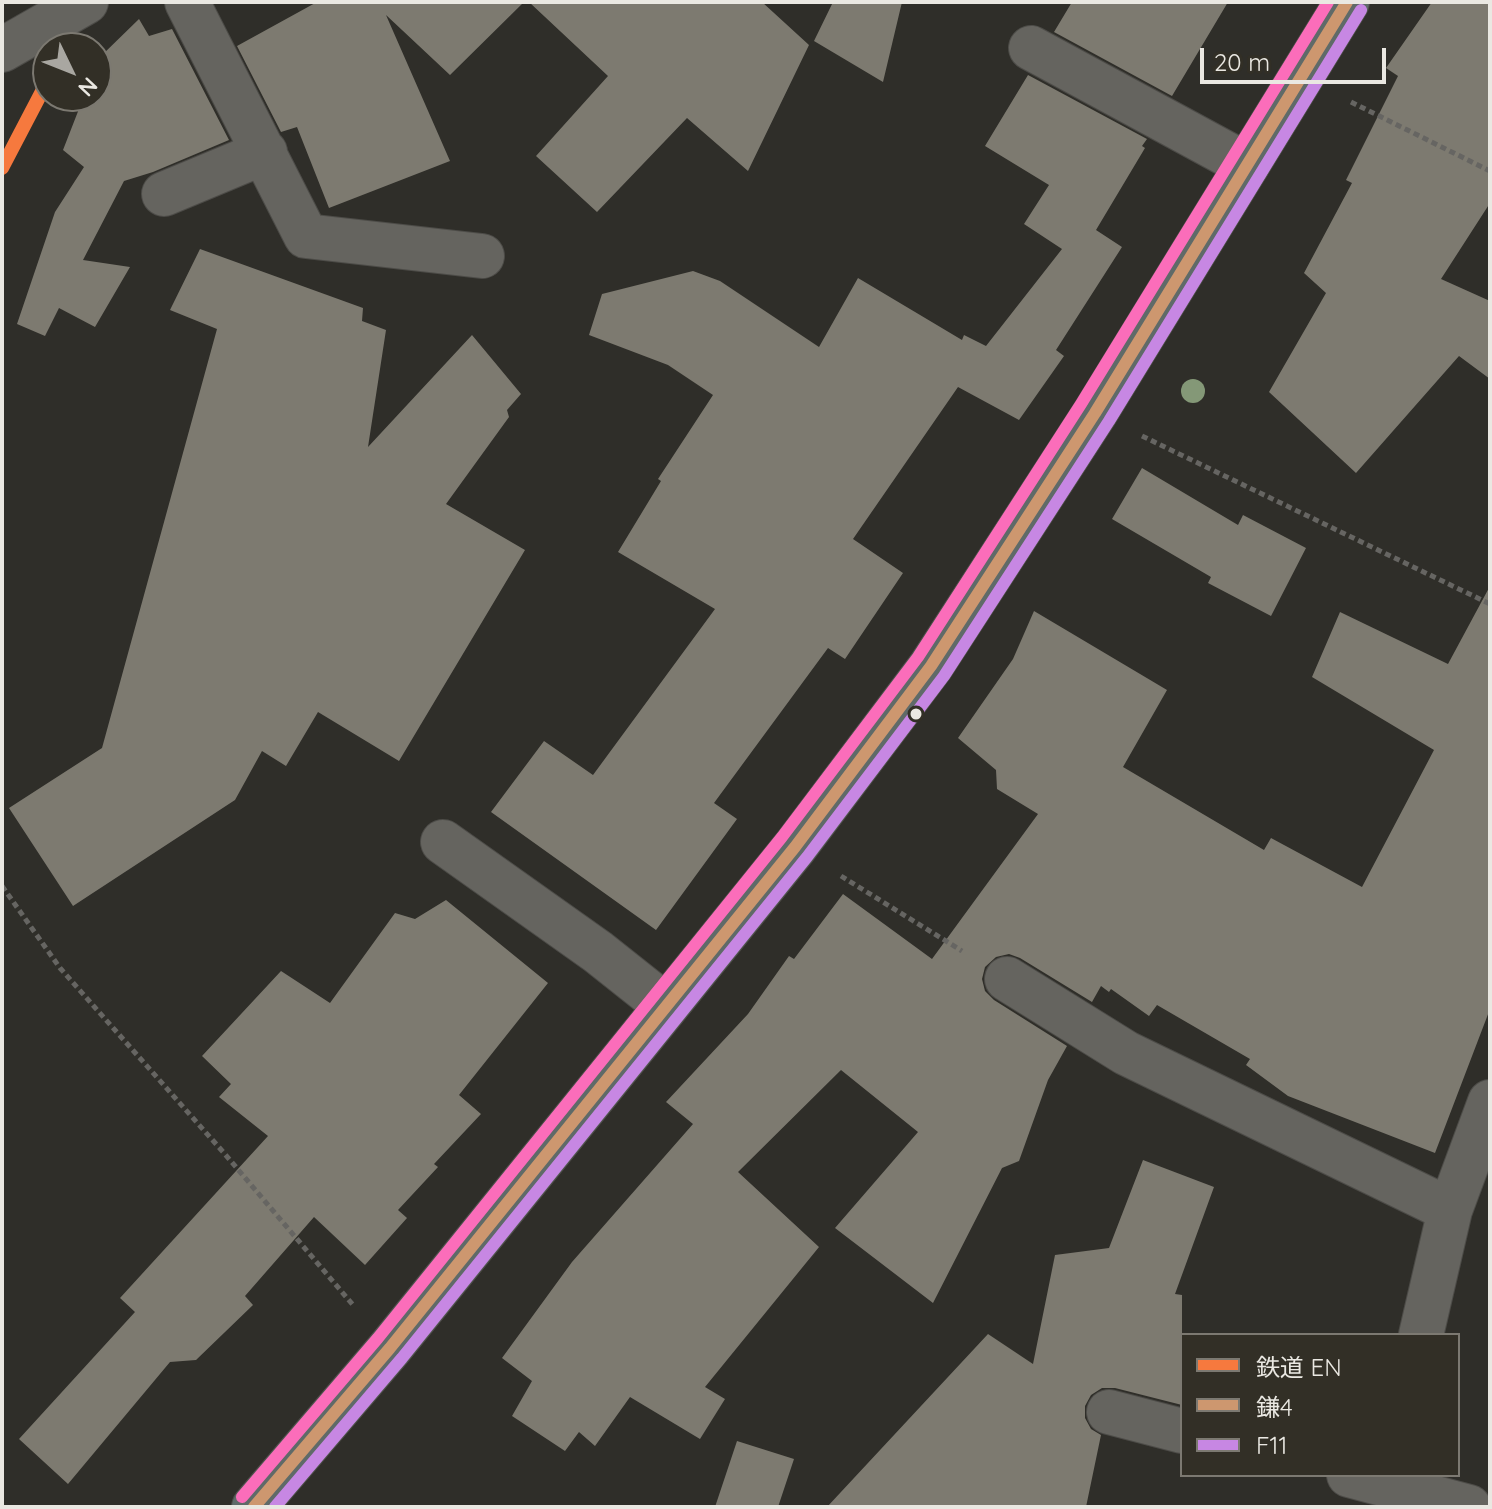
<!DOCTYPE html>
<html>
<head>
<meta charset="utf-8">
<style>
  body { margin:0 }
  #map { position:relative; width:1492px; height:1509px; overflow:hidden; background:#2f2e29; font-family:Quicksand,"Noto Sans JP",sans-serif }
  canvas { display:block }
  .frame { position:absolute; inset:0; border:4px solid #eae8e2; pointer-events:none }
  .legend { position:absolute; left:1180px; top:1333px; width:280px; height:144px; box-sizing:border-box; background:#322f26; border:2px solid #7c7971; margin:0; padding:10px 14px; list-style:none; font-size:24px; color:#eae8e2 }
  .legend li { display:flex; align-items:center; gap:16px; height:40px }
  .legend b { width:40px; border:2px solid #7c7971 }
  .north { position:absolute; left:32px; top:32px; width:80px; height:80px; box-sizing:border-box; background:#322f26; border:2px solid #7c7971; border-radius:50%; rotate:133deg; font-size:22px; font-weight:700; line-height:32px; text-align:center; color:#eae8e2 }
  .north::after { content:''; display:block; margin:auto; width:28px; height:36px; background:#a9a7a1; clip-path:polygon(50% 0,100% 100%,50% 72%,0 100%) }
  .scale { position:absolute; left:1200px; top:48px; width:186px; height:36px; box-sizing:border-box; border:4px solid #eae8e2; border-top:0; padding-left:10px; font-size:24px; line-height:28px; white-space:nowrap; color:#eae8e2; -webkit-text-stroke:6px #322f26; paint-order:stroke }
</style>
</head>
<body>
<div id="map">
<canvas width="1492" height="1509"></canvas>
<div class="frame"></div>
<ul class="legend">
<li><b style="height:10px;background:#f6793e"></b>鉄道 EN</li>
<li><b style="height:10px;background:#cd976f"></b>鎌4</li>
<li><b style="height:10px;background:#c787e3"></b>F11</li>
</ul>
<div class="north">N</div>
<div class="scale">20 m</div>
</div>
<script>
const c = document.querySelector('canvas').getContext('2d');
c.lineJoin = 'round';
function paint(path, color) { c.fillStyle = color; c.fill(path, 'evenodd'); }
function trace(path, color, width, dash) { c.strokeStyle = color; c.lineWidth = width; c.lineCap = dash ? 'butt' : 'round'; c.setLineDash(dash || []); c.stroke(path); }
paint(new Path2D(`
  M 317,2 L 524,2 L 450,75 L 386,15 L 450,161 L 329,208 L 297,127 L 281,132 L 237,46 Z
  M 529,2 L 762,2 L 809,45 L 748,171 L 687,118 L 597,212 L 536,156 L 608,76 Z
  M 833,2 L 902,2 L 883,82 L 814,41 Z
  M 1072,2 L 1228,2 L 1172,96 L 1054,32 Z
  M 1432,2 L 1490,2 L 1490,203 L 1441,279 L 1490,301 L 1490,379 L 1459,356 L 1356,473 L 1269,392 L 1326,293 L 1304,273 L 1352,183 L 1346,180 L 1398,76 L 1386,68 Z
  M 139,19 L 149,36 L 172,29 L 229,140 L 153,172 L 124,181 L 83,260 L 130,267 L 95,327 L 59,308 L 45,336 L 17,324 L 55,212 L 84,167 L 63,150 L 84,96 L 96,96 L 96,65 L 99,58 Z
  M 1028,75 L 1147,139 L 1142,146 L 1145,148 L 1096,230 L 1122,247 L 1056,350 L 1064,356 L 1019,420 L 958,387 L 853,539 L 903,573 L 845,659 L 828,648 L 714,803 L 737,819 L 656,930 L 491,812 L 544,741 L 593,775 L 715,609 L 618,552 L 661,481 L 658,479 L 713,395 L 668,365 L 589,335 L 602,294 L 693,271 L 720,281 L 819,347 L 858,278 L 962,340 L 964,335 L 986,346 L 1062,249 L 1024,224 L 1049,185 L 985,146 Z
  M 200,249 L 363,308 L 362,321 L 386,330 L 368,447 L 472,335 L 521,394 L 507,410 L 509,417 L 446,504 L 525,550 L 399,761 L 318,712 L 286,766 L 262,751 L 235,800 L 73,906 L 9,808 L 102,748 L 217,329 L 170,310 Z
  M 1142,468 L 1238,525 L 1243,515 L 1306,548 L 1271,616 L 1208,583 L 1211,577 L 1112,519 Z
  M 1490,586 L 1490,1009 L 1435,1153 L 1288,1096 L 1246,1065 L 1250,1059 L 1157,1005 L 1149,1016 L 1111,989 L 1109,992 L 1101,986 L 1092,1002 L 1020,958 L 1009,954 L 996,957 L 985,967 L 982,979 L 985,991 L 994,1000 L 1067,1046 L 1048,1080 L 1019,1161 L 1002,1168 L 933,1303 L 835,1228 L 918,1132 L 841,1070 L 738,1172 L 819,1247 L 705,1387 L 725,1399 L 700,1439 L 630,1397 L 595,1446 L 579,1432 L 565,1451 L 512,1416 L 532,1381 L 502,1358 L 572,1262 L 693,1124 L 666,1102 L 748,1014 L 789,956 L 794,959 L 843,894 L 932,959 L 1038,814 L 997,789 L 996,770 L 958,738 L 1013,659 L 1034,611 L 1167,690 L 1123,767 L 1264,850 L 1271,838 L 1362,887 L 1434,750 L 1312,677 L 1340,612 L 1448,664 Z
  M 446,900 L 548,983 L 459,1095 L 481,1114 L 434,1164 L 438,1167 L 398,1210 L 407,1218 L 365,1265 L 314,1217 L 245,1296 L 253,1305 L 196,1360 L 170,1362 L 68,1484 L 19,1439 L 135,1312 L 120,1298 L 268,1136 L 219,1097 L 231,1084 L 202,1056 L 281,971 L 330,1003 L 395,913 L 415,919 Z
  M 1143,1160 L 1214,1187 L 1175,1294 L 1182,1295 L 1182,1405 L 1115,1388 L 1102,1388 L 1091,1395 L 1085,1406 L 1085,1418 L 1091,1429 L 1101,1435 L 1086,1507 L 827,1507 L 988,1334 L 1033,1364 L 1055,1255 L 1109,1248 Z
  M 737,1441 L 794,1459 L 778,1507 L 715,1507 Z`), '#7d7a70');
const minor = new Path2D(`
  M 187,2 L 306,236 L 482,256
  M 1031,48 L 1247,165
  M 2,50 L 86,2
  M 164,194 L 265,152
  M 443,842 L 598,952 L 666,1006
  M 1007,979 L 1126,1053 L 1450,1210
  M 1421,1335 L 1450,1210 L 1490,1102
  M 1109,1412 L 1182,1431
  M 1349,1475 L 1469,1507`);
const major = new Path2D(`
  M 254,1507 L 390,1348 L 795,847 L 931,666 L 1095,413 L 1347,2`);
trace(minor, '#4d4c48', 46);
trace(major, '#4d4c48', 46);
trace(new Path2D(`
  M 1351,102 L 1490,171
  M 1142,436 L 1490,604
  M 841,876 L 962,951
  M 2,886 L 60,968 L 224,1153 L 353,1305`), '#666562', 5, [6, 4]);
trace(minor, '#65645f', 44);
trace(major, '#5f6a68', 44);
trace(new Path2D(`
  M 254,1507 L 390,1348 L 795,847 L 931,666 L 1095,413 L 1347,2`), '#cd976f', 12);
trace(new Path2D(`
  M 275,1507 L 402,1358 L 807,857 L 944,676 L 1109,421 L 1361,10`), '#c787e3', 12);
trace(new Path2D(`
  M 242,1497 L 378,1338 L 782,837 L 918,657 L 1081,404 L 1328,2`), '#fb6dba', 12);
trace(new Path2D(`
  M 2,168 L 48,80`), '#f6793e', 14);
c.fillStyle = '#849877';
for (const [x, y] of [
  [1193,391]
]) { c.beginPath(); c.arc(x, y, 12, 0, 2 * Math.PI); c.fill(); }
for (const [x, y, r, color] of [
  [916,714,7,"#eae8e2"]
]) { const dot = new Path2D(); dot.arc(x, y, r, 0, 2 * Math.PI); c.fillStyle = color; c.fill(dot); trace(dot, '#322f26', 3); }
</script>
</body>
</html>
